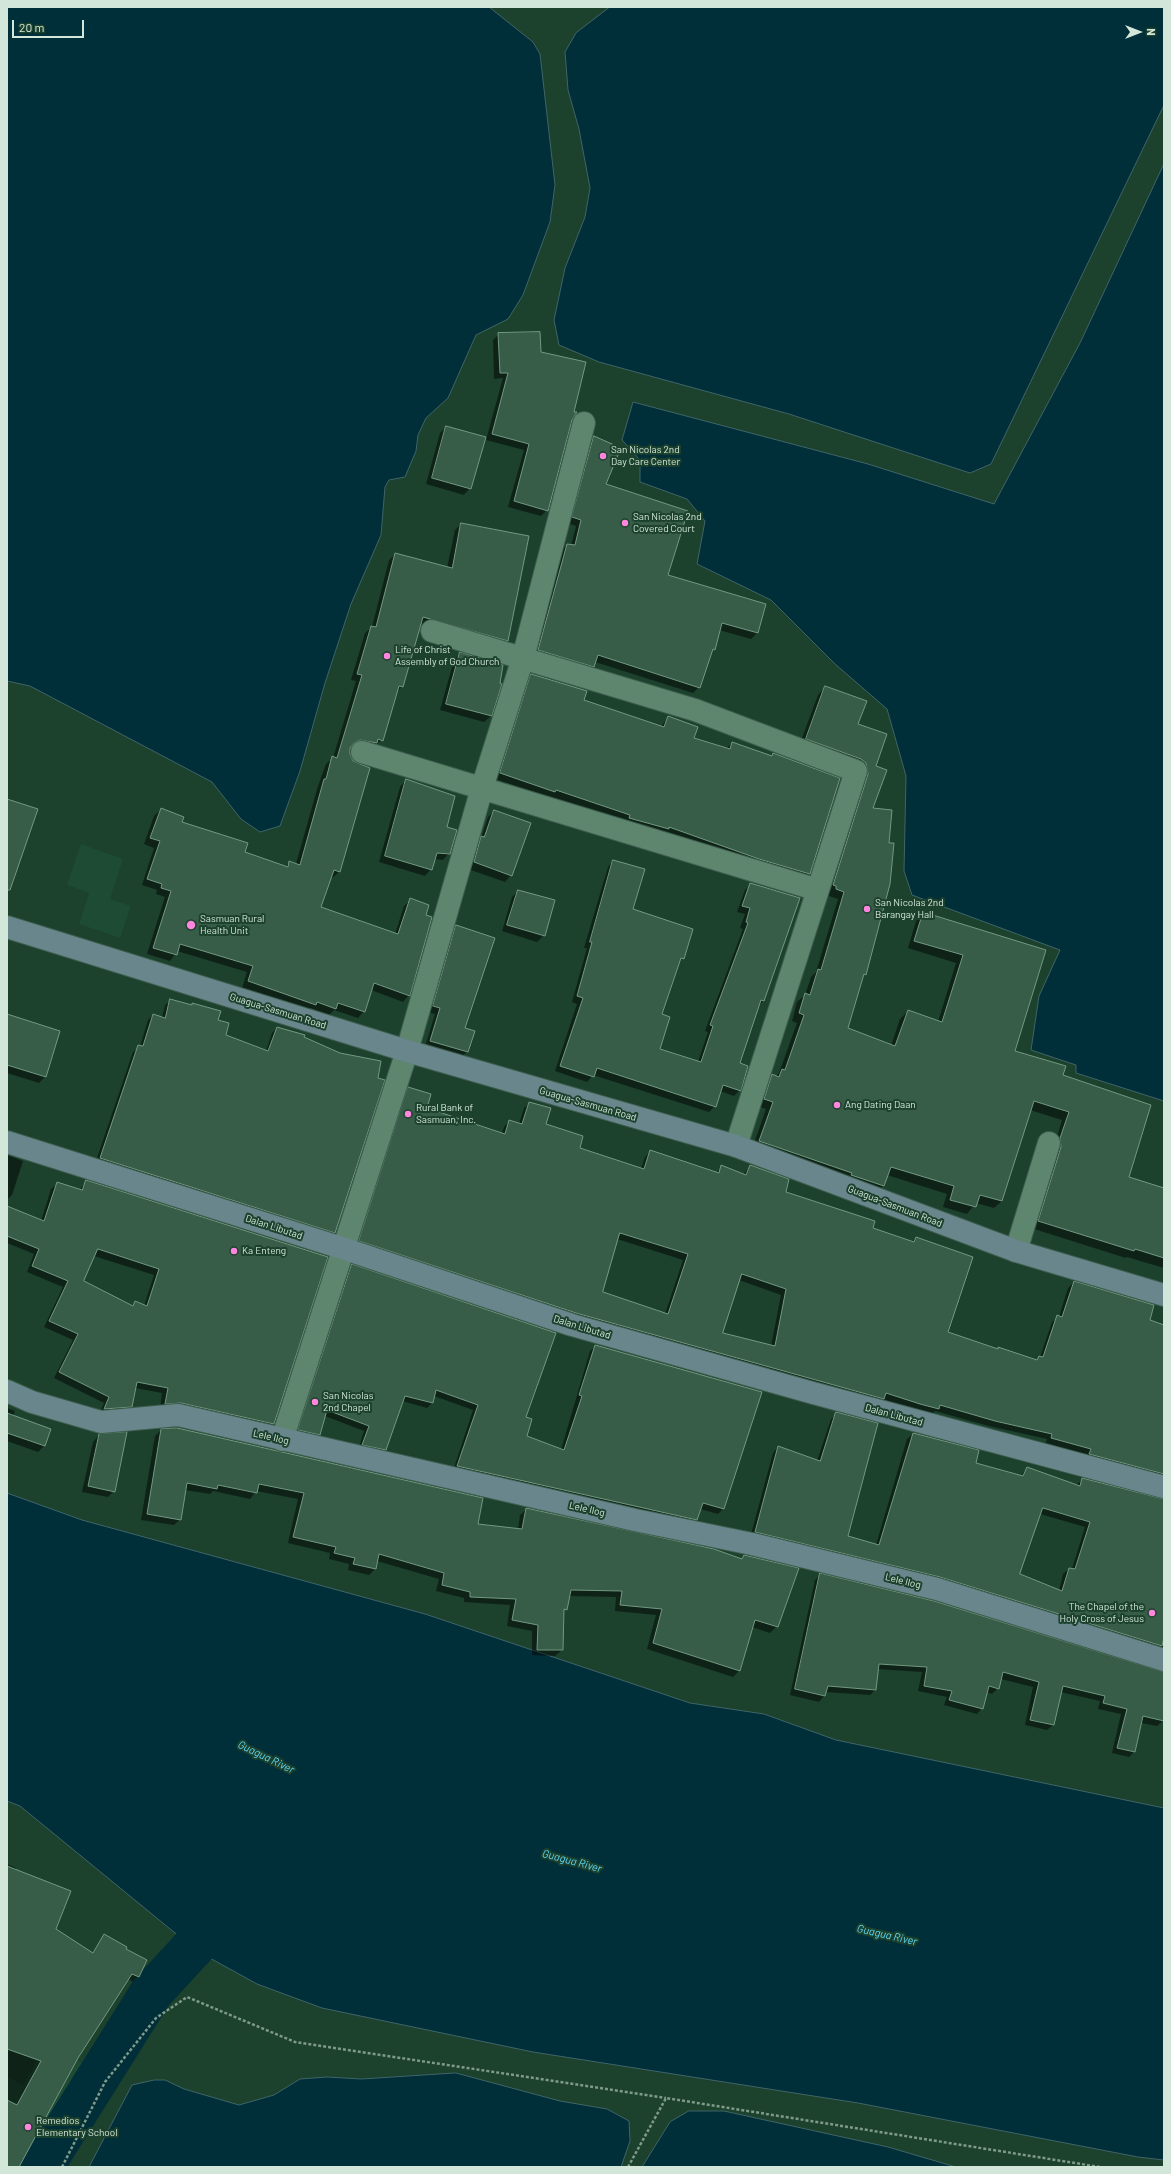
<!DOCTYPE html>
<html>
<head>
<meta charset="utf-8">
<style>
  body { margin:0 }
  #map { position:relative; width:1171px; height:2174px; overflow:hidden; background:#1c412d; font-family:Barlow,sans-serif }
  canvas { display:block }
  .frame { position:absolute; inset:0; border:8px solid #d2e6d9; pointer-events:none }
  .north { position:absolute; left:1119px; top:12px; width:40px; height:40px; -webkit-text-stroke:3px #1c412d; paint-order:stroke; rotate:90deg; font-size:11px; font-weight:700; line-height:16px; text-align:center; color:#d2e6d9 }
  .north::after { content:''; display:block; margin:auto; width:14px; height:18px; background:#d2e6d9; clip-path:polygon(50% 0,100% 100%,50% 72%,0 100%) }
  .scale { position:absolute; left:12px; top:20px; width:72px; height:18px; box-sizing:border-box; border:2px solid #d2e6d9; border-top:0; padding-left:5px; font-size:12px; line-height:14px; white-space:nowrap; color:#d2e6d9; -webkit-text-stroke:3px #1c412d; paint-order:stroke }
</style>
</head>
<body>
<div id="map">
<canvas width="1171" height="2174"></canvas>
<div class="frame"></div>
<div class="north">N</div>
<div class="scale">20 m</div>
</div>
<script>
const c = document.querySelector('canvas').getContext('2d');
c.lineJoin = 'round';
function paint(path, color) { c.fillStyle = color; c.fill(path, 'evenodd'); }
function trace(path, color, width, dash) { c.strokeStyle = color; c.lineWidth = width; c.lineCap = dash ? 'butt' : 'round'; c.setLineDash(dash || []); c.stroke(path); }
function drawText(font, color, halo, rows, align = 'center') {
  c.font = font + ' Barlow,sans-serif'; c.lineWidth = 4; c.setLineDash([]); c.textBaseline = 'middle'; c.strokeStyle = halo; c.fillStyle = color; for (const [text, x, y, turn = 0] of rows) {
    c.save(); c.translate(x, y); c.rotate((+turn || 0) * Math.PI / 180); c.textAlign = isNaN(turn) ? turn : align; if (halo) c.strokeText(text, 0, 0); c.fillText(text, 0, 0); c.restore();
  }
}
paint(new Path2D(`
  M 81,844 L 123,859 L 110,899 L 131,906 L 120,938 L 79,924 L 89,893 L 67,885 Z
  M 46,2044 L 84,2064 L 26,2167 L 7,2167 L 7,2076 L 23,2086 Z`), '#1d4b33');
const water = new Path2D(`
  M 7,7 L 489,7 L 533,42 L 540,54 L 555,185 L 550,222 L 523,295 L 508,319 L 476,335 L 448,398 L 426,418 L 418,435 L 416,451 L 405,477 L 389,480 L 385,487 L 381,535 L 351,604 L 325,683 L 300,771 L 280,826 L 260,832 L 241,819 L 212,782 L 30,686 L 7,681 Z
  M 610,7 L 1164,7 L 1164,105 L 991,464 L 970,473 L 789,414 L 599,362 L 559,345 L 554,320 L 565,268 L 585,217 L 590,188 L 579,129 L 568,90 L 565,52 L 576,33 Z
  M 1164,164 L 1164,1101 L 1076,1073 L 1076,1065 L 1031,1050 L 1039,996 L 1060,950 L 912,895 L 904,871 L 906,776 L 887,709 L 835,664 L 771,600 L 697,564 L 705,521 L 687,499 L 640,482 L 640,460 L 622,440 L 633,402 L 868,464 L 994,504 L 1080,343 Z
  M 7,1493 L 82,1520 L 425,1614 L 690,1703 L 764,1714 L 836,1740 L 1164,1808 L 1164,2160 L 1138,2157 L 858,2103 L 533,2052 L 322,2008 L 257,1984 L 197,1951 L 20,1806 L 7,1801 Z
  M 456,2073 L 560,2101 L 607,2109 L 629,2121 L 630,2141 L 621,2167 L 89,2167 L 132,2085 L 154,2080 L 165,2080 L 184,2089 L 239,2105 L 274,2095 L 300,2079 L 327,2077 L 361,2079 Z
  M 689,2111 L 724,2111 L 888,2147 L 956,2167 L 642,2167 L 670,2122 Z`);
paint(water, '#002e39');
trace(water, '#3f6569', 1);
paint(new Path2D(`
  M 499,334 L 540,353 L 571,419 L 547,510 L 541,516 L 508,507 L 524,450 L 486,440 L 503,378 L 494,379 L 493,340 Z
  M 446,427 L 470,488 L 464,495 L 426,484 L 440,433 Z
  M 594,437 L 605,485 L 667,575 L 765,604 L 757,633 L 751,639 L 719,630 L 699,687 L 693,693 L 595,662 L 588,672 L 533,656 L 561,551 L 567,545 L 571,546 L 576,526 L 567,523 L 588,443 Z
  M 461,524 L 507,640 L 501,647 L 420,623 L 402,687 L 395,693 L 382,740 L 370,749 L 350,747 L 339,872 L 332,878 L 330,877 L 320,907 L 395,934 L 404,906 L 411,900 L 409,995 L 403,1002 L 371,990 L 364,1011 L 358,1018 L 334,1010 L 329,1015 L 311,1008 L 308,1011 L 242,988 L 247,972 L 177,951 L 170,961 L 147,954 L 165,897 L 156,894 L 157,890 L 142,885 L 154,848 L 144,844 L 154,816 L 161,809 L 181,823 L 244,853 L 285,867 L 290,862 L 296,864 L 318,786 L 326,764 L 333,758 L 356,681 L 351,680 L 365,633 L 372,627 L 389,560 L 396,554 L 447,568 L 455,530 ZM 419,614 L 504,639 L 504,641 L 418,616 Z
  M 460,653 L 501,684 L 491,716 L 484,722 L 440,710 L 454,660 Z
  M 531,675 L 583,700 L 661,727 L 668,717 L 693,738 L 726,749 L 732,743 L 771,757 L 773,754 L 839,779 L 809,874 L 803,880 L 495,779 L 525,681 Z
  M 825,687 L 857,725 L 874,767 L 865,974 L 863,977 L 847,1028 L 891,1046 L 900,1019 L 908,1011 L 938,1022 L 956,963 L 908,948 L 916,921 L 923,913 L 1045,951 L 1014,1051 L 1062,1076 L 1128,1178 L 1164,1189 L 1164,1268 L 1127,1257 L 1126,1258 L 1031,1228 L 1062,1120 L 1030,1110 L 1002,1201 L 994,1208 L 976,1203 L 967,1214 L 943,1207 L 947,1194 L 887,1175 L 883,1186 L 876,1193 L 752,1149 L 766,1109 L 757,1106 L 765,1083 L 772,1075 L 776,1076 L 779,1073 L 797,1023 L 792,1021 L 797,1002 L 805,995 L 811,977 L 816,972 L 838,899 L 829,896 L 829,894 L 826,892 L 861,777 L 799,746 L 818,695 Z
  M 406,780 L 445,828 L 449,853 L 443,860 L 434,859 L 431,869 L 425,876 L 379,862 L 400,787 Z
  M 494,811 L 511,875 L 505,882 L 468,869 L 475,844 L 481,838 L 488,817 Z
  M 613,861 L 632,909 L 683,958 L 678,963 L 660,1015 L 659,1049 L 698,1062 L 708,1032 L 705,1031 L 743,929 L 740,928 L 745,914 L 737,912 L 745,890 L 751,884 L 763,1001 L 758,1007 L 738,1064 L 740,1090 L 734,1096 L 720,1091 L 715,1106 L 709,1112 L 593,1075 L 587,1082 L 555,1071 L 577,1004 L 572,1002 L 587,948 L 584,948 L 608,867 Z
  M 518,891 L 544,935 L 537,942 L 502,931 L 512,897 Z
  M 456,926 L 467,1052 L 461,1057 L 425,1047 L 435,1014 L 428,1012 L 450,932 Z
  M 171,1000 L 190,1006 L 193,1004 L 217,1020 L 225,1035 L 266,1051 L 272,1033 L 277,1028 L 335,1232 L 329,1238 L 95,1164 L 133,1052 L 140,1047 L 148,1020 L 153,1015 L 162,1018 L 165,1005 Z
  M 7,1019 L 45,1077 L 39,1083 L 7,1073 Z
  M 409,1088 L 425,1108 L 502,1133 L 504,1127 L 509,1121 L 519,1124 L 524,1108 L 530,1103 L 545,1125 L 578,1149 L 641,1169 L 645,1157 L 650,1152 L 716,1173 L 722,1167 L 743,1175 L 750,1166 L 784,1193 L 911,1243 L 916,1238 L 946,1333 L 997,1350 L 999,1348 L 1036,1360 L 1040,1357 L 1052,1322 L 1059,1317 L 1068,1288 L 1074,1282 L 1148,1320 L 1164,1326 L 1164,1482 L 1046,1443 L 1047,1439 L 989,1426 L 935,1411 L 932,1414 L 914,1410 L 883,1399 L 878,1404 L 570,1318 L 354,1246 L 403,1094 ZM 617,1239 L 683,1260 L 665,1314 L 602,1292 ZM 739,1280 L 781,1295 L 771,1346 L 721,1334 Z
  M 7,1155 L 23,1161 L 12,1195 L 7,1200 Z
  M 86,1181 L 327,1257 L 273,1424 L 267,1429 L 160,1409 L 162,1393 L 135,1388 L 131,1406 L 125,1412 L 99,1414 L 104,1403 L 54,1378 L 73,1340 L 44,1327 L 63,1287 L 27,1272 L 34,1254 L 7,1243 L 7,1208 L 41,1221 L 51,1189 L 57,1184 L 79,1191 ZM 94,1256 L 154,1275 L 144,1306 L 135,1302 L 131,1306 L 83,1282 Z
  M 352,1266 L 524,1418 L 526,1436 L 561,1450 L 590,1351 L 596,1346 L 723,1509 L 718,1514 L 700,1509 L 696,1519 L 691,1525 L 453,1471 L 473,1410 L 434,1396 L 432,1403 L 427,1408 L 402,1401 L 385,1449 L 379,1455 L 358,1450 L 364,1431 L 325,1416 L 319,1434 L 314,1440 L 294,1435 L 347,1271 Z
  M 7,1408 L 15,1411 L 13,1416 L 45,1445 L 38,1452 L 7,1441 Z
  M 837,1413 L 847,1537 L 876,1545 L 907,1439 L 913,1434 L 974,1464 L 1020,1477 L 1027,1468 L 1076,1485 L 1083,1479 L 1164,1500 L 1164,1655 L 750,1538 L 773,1453 L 778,1447 L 817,1461 L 831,1419 ZM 1040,1514 L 1085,1527 L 1072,1569 L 1069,1569 L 1063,1574 L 1059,1591 L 1019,1574 Z
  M 161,1430 L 477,1525 L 518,1530 L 520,1515 L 527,1509 L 741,1559 L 744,1556 L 777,1626 L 770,1633 L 752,1627 L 740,1670 L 733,1677 L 647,1649 L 656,1615 L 615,1611 L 616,1597 L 569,1596 L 566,1609 L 562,1613 L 562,1650 L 555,1656 L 532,1655 L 532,1631 L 507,1626 L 510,1605 L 464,1602 L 464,1598 L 436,1591 L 439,1579 L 377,1561 L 375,1569 L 369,1575 L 348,1570 L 349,1564 L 329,1559 L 330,1553 L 288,1543 L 298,1499 L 256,1491 L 250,1499 L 213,1491 L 210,1494 L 185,1490 L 180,1519 L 174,1525 L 141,1520 L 155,1436 Z
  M 99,1435 L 114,1491 L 108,1497 L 82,1492 L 93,1442 Z
  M 820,1575 L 1164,1673 L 1163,1721 L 1157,1726 L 1141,1723 L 1134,1752 L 1129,1757 L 1112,1753 L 1121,1714 L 1098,1709 L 1100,1701 L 1060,1692 L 1053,1725 L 1047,1730 L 1025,1725 L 1033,1687 L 1001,1679 L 998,1688 L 992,1694 L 986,1692 L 982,1708 L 977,1714 L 944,1705 L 947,1697 L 918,1691 L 922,1672 L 877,1669 L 875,1690 L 870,1695 L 825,1692 L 824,1696 L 819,1702 L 790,1695 L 815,1580 Z
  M 7,1864 L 16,1868 L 15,1870 L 55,1930 L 92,1954 L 104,1935 L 125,1950 L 146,1960 L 138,1977 L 133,1982 L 128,1979 L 77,2058 L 18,2167 L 7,2167 Z`), '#0007');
trace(new Path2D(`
  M 42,2167 L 151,1993 L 233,1904`), '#002e39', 43);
const building = new Path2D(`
  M 540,332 L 541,352 L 586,362 L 574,412 L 577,412 L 572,420 L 548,511 L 514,501 L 529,444 L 492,434 L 508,373 L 500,373 L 498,333 Z
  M 446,426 L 486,437 L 471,489 L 432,478 Z
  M 594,436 L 621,448 L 606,484 L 688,511 L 668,575 L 766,604 L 758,633 L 722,623 L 715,650 L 713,649 L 700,688 L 598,655 L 594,667 L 538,650 L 567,544 L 575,545 L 581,520 L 572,517 Z
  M 461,523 L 529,536 L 508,641 L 423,617 L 403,687 L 399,686 L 383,741 L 378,739 L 377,743 L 360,740 L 354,743 L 350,748 L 350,754 L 353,761 L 370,768 L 340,872 L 334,870 L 321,907 L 398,934 L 410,898 L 429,905 L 426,915 L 432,917 L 410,996 L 374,983 L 365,1012 L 338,1003 L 336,1009 L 317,1002 L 316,1005 L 248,981 L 253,966 L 180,944 L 177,955 L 153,948 L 171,891 L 161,888 L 162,884 L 147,879 L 160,841 L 150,838 L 161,808 L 184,817 L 182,822 L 248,843 L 245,852 L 288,867 L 289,861 L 300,865 L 324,779 L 326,779 L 332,756 L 337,758 L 362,675 L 357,674 L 371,626 L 376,627 L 395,553 L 452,568 Z
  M 460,652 L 503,665 L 500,683 L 502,684 L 492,716 L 446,704 Z
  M 531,674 L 587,691 L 584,700 L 664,727 L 668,716 L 698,727 L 694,738 L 730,749 L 732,742 L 772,756 L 773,753 L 840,778 L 810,874 L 759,859 L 669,827 L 669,829 L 629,818 L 630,815 L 556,790 L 555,792 L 500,773 Z
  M 825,686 L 867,701 L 858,724 L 887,734 L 876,766 L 887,770 L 873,808 L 892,810 L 889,843 L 894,843 L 890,884 L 866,975 L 864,974 L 848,1028 L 895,1046 L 908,1010 L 942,1022 L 963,955 L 914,941 L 923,912 L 1046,950 L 1015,1051 L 1066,1066 L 1063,1075 L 1151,1105 L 1129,1177 L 1164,1188 L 1164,1258 L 1135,1249 L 1134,1251 L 1038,1221 L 1061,1147 L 1060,1138 L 1069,1112 L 1034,1101 L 1002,1201 L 980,1195 L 976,1207 L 950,1200 L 954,1186 L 891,1167 L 884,1186 L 851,1175 L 852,1173 L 759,1141 L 773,1102 L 764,1099 L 772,1074 L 779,1077 L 782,1069 L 785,1070 L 804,1015 L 799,1013 L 805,993 L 810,995 L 818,969 L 821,970 L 844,892 L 836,889 L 836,886 L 833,885 L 868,774 L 866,763 L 861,759 L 806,739 Z
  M 406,779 L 455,796 L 447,827 L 457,830 L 450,854 L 437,853 L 432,870 L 385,856 Z
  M 7,799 L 38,809 L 10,890 L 7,890 Z
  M 494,810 L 531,823 L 512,876 L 474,862 L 481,836 L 484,837 Z
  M 613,860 L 645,869 L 633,909 L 693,929 L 684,959 L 681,958 L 662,1014 L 670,1017 L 660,1049 L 701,1062 L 713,1026 L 710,1025 L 748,923 L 746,922 L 750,908 L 742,906 L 750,883 L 800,898 L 764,1001 L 761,1000 L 740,1063 L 748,1066 L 741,1091 L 723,1085 L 716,1107 L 597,1068 L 594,1077 L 560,1066 L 583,998 L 577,996 L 592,942 L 590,942 Z
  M 518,890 L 555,900 L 545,936 L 507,925 Z
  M 456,925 L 495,938 L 465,1028 L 475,1031 L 468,1052 L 430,1041 L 440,1008 L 433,1006 Z
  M 170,999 L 192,1005 L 192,1003 L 221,1011 L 218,1020 L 229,1023 L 226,1035 L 268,1051 L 277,1027 L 305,1035 L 304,1037 L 340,1053 L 381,1061 L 378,1078 L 385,1080 L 335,1233 L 100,1158 L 138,1045 L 143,1046 L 153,1014 L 165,1018 Z
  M 7,1014 L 60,1031 L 46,1077 L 7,1065 Z
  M 408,1087 L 431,1094 L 427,1108 L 505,1134 L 509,1120 L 522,1124 L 529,1102 L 551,1108 L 546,1124 L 583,1136 L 580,1148 L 644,1169 L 650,1150 L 719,1173 L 721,1165 L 746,1175 L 750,1165 L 789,1179 L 786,1192 L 875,1221 L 873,1228 L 914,1242 L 916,1237 L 973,1257 L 948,1332 L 998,1349 L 998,1347 L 1037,1360 L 1039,1356 L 1043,1357 L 1057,1315 L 1062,1317 L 1074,1281 L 1154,1305 L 1150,1320 L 1164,1325 L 1164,1474 L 1089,1454 L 1091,1449 L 1051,1438 L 1052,1434 L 995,1421 L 940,1405 L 939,1409 L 920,1404 L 886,1393 L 884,1399 L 576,1313 L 359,1241 ZM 620,1233 L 688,1254 L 668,1314 L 603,1292 ZM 742,1274 L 786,1289 L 775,1346 L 723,1333 Z
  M 86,1180 L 328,1257 L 274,1424 L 181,1403 L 165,1404 L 168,1388 L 137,1382 L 132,1407 L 104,1409 L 109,1397 L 59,1372 L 78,1334 L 49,1321 L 68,1281 L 32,1266 L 39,1249 L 7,1236 L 7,1206 L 44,1221 L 57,1182 L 82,1190 ZM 98,1249 L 159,1269 L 147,1306 L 135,1301 L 133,1306 L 84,1281 Z
  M 352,1264 L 556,1333 L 526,1417 L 532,1419 L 527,1436 L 564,1450 L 582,1396 L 579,1395 L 595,1345 L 762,1392 L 724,1509 L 703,1503 L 697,1520 L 457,1466 L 478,1405 L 436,1390 L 433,1403 L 405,1396 L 386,1450 L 362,1445 L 369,1426 L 327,1410 L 320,1435 L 298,1430 Z
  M 836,1412 L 878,1423 L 848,1536 L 879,1545 L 913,1433 L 979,1450 L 976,1463 L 1023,1476 L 1027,1467 L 1080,1486 L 1082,1478 L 1164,1499 L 1164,1638 L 1162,1646 L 940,1577 L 755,1532 L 778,1446 L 820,1461 ZM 1043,1508 L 1090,1522 L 1075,1569 L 1069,1568 L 1062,1591 L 1020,1574 Z
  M 7,1413 L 51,1429 L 45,1446 L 7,1433 Z
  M 177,1428 L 483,1498 L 478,1524 L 522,1529 L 526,1508 L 714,1549 L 742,1559 L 744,1555 L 799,1568 L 778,1627 L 755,1620 L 740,1671 L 653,1643 L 662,1609 L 620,1605 L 622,1591 L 571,1590 L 567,1610 L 564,1609 L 563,1650 L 537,1650 L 538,1625 L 512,1620 L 516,1599 L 470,1597 L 470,1592 L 442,1585 L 444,1573 L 379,1554 L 376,1569 L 353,1564 L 355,1558 L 334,1553 L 336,1547 L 293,1537 L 304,1493 L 259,1484 L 257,1493 L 218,1485 L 217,1489 L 187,1483 L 181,1520 L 147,1514 L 161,1429 Z
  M 127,1432 L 115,1492 L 88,1486 L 99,1434 Z
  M 820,1573 L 934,1601 L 1164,1672 L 1164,1721 L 1143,1716 L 1135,1752 L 1117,1748 L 1127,1709 L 1103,1703 L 1105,1696 L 1063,1686 L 1054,1725 L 1030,1720 L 1039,1682 L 1003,1672 L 999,1689 L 989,1686 L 983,1709 L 949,1700 L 952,1691 L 924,1686 L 927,1667 L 879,1664 L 876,1690 L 828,1686 L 825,1696 L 795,1689 Z
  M 7,1866 L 71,1891 L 56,1929 L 93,1953 L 104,1934 L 127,1947 L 126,1949 L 147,1960 L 139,1977 L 132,1974 L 78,2058 L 19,2167 L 7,2167 L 7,2100 L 17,2105 L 41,2061 L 7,2049 Z`);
paint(building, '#375c47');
trace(building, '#729982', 1);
const street = new Path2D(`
  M 432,631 L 695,710 L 856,771 L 736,1146
  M 362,752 L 818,890
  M 1016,1251 L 1049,1143
  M 282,1440 L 407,1051 L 482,788 L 523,658 L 584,423`);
const secondary = new Path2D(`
  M 7,927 L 407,1051 L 736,1146 L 1016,1251 L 1164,1295
  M 7,1142 L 342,1248 L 572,1325 L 813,1393 L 1164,1487
  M 7,1391 L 32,1402 L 101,1422 L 178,1415 L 635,1520 L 752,1544 L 937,1589 L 1164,1660`);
trace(street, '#3c5d4c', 24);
trace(secondary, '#3c5d4c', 24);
trace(new Path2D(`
  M 62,2167 L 105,2082 L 156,2018 L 187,1997 L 295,2042 L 666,2098
  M 628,2167 L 666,2098 L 1100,2167`), '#7f9a8a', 2.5, [3, 2]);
trace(street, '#5e856e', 22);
trace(secondary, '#68868c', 22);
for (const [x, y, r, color] of [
  [603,456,4,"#ff85df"],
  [625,523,4,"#ff85df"],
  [387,656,4,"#ff85df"],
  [867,909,4,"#ff85df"],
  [191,925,5,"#ff85df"],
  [837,1105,4,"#ff85df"],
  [408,1114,4,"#ff85df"],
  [234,1251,4,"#ff85df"],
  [315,1402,4,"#ff85df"],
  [1152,1613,4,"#ff85df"],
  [28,2127,4,"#ff85df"]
]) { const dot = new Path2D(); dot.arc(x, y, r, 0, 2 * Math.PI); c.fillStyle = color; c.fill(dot); trace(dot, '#1c412d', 1.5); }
drawText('10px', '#d2e6d9', '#1c412d', [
  ["San Nicolas 2nd",611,450],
  ["Day Care Center",611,462],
  ["San Nicolas 2nd",633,517],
  ["Covered Court",633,529],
  ["Life of Christ",395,650],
  ["Assembly of God Church",395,662],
  ["San Nicolas 2nd",875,903],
  ["Barangay Hall",875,915],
  ["Sasmuan Rural",200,919],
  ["Health Unit",200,931],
  ["Ang Dating Daan",845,1105],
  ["Rural Bank of",416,1108],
  ["Sasmuan, Inc.",416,1120],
  ["Ka Enteng",242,1251],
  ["San Nicolas",323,1396],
  ["2nd Chapel",323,1408],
  ["The Chapel of the",1144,1607,"right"],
  ["Holy Cross of Jesus",1144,1619,"right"],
  ["Remedios",36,2121],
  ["Elementary School",36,2133]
], 'left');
drawText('10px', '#d2e6d9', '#1c412d', [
  ["Guagua-Sasmuan Road",278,1011,17],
  ["Guagua-Sasmuan Road",588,1104,16],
  ["Guagua-Sasmuan Road",895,1206,21],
  ["Dalan Libutad",274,1227,18],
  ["Dalan Libutad",582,1327,17],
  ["Dalan Libutad",894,1415,15],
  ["Lele Ilog",271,1437,13],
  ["Lele Ilog",587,1509,13],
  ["Lele Ilog",903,1581,14]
]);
drawText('italic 11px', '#5bd6f6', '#1c412d', [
  ["Guagua River",266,1757,26],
  ["Guagua River",572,1861,15],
  ["Guagua River",887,1935,13]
]);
</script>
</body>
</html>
